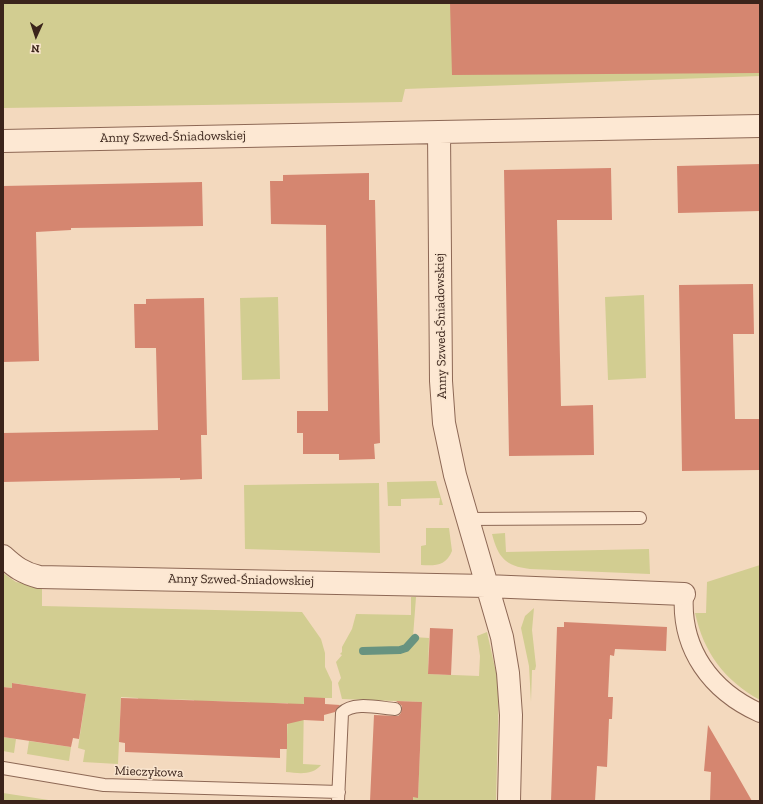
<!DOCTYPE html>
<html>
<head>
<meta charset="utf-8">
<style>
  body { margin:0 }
  #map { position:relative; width:763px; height:804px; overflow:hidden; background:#f3d9be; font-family:"Zilla Slab",serif }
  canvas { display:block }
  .frame { position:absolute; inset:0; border:4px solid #3b241b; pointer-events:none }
  .north { position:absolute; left:16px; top:16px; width:40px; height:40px; -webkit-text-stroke:3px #f9e5cf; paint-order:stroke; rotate:183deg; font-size:11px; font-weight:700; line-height:16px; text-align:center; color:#3b241b }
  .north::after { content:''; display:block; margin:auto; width:14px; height:18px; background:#3b241b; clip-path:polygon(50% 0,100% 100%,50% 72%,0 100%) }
</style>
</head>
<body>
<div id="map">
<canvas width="763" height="804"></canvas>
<div class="frame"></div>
<div class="north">N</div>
</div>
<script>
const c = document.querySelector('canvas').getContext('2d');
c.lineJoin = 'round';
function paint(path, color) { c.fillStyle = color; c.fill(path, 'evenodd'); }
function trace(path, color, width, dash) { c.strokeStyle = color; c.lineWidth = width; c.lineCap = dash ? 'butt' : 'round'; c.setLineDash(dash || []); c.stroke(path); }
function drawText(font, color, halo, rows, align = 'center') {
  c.font = font + ' "Zilla Slab",serif'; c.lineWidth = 3; c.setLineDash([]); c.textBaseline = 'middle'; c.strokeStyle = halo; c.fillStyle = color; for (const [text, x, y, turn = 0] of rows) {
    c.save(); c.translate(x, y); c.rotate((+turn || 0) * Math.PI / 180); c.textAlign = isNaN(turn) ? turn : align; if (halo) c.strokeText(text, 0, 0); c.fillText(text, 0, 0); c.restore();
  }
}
paint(new Path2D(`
  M 3,3 L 760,3 L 760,76 L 405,89 L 402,102 L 3,108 Z
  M 644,295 L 646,378 L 608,380 L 605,297 Z
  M 278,297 L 280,379 L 242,380 L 240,298 Z
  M 436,481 L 443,505 L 439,505 L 440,498 L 401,499 L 401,506 L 388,506 L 387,482 Z
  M 379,483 L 380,553 L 245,549 L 244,485 Z
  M 426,528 L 449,528 L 452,551 C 446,566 435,566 421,565 L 421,546 L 426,545 Z
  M 505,533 L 506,552 L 649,549 L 650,574 L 530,569 C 505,566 498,557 492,534 Z
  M 760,565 L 760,700 C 724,680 704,653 695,613 L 706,613 L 707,582 Z
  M 3,573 L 16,582 L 42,587 L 42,606 L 302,612 L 321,639 L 325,653 L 325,667 L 332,682 L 332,698 L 304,698 L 303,764 L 321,765 C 312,776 298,773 286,772 L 288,703 L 270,703 L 250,707 L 250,702 L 214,701 L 214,705 L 194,705 L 194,700 L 158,699 L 158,703 L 139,703 L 138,698 L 121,697 L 118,764 L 83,762 L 85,750 L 78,748 L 86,694 L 13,683 L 12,688 L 3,687 Z
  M 411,597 L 416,597 L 413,637 L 429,638 L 428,674 L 479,676 L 480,656 L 477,636 L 487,632 L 499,686 L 496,801 L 413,801 L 413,797 L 418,797 L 422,702 L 342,699 L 338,683 L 341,678 L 336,662 L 342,655 L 340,654 L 342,652 L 342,647 L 352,629 L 356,614 L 411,615 Z
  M 534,608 L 532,630 L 536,666 L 535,670 L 532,670 L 531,702 L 529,666 L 521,628 L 525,616 Z
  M 3,737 L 16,739 L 14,753 L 3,751 Z
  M 29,741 L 71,747 L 69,761 L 27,754 Z
  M 3,793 L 55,801 L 3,801 Z`), '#d2cd91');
trace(new Path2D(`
  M 363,651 L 400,650 L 406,648 L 415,638`), '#689380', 8);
paint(new Path2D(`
  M 450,3 L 760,3 L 760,73 L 452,75 Z
  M 760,164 L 760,211 L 678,213 L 677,166 Z
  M 611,168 L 612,220 L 557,220 L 561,406 L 593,405 L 594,455 L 509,456 L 504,170 Z
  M 369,173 L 369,200 L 375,200 L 380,443 L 374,444 L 375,459 L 339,460 L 339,454 L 303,454 L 303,433 L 297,433 L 297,411 L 328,411 L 326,225 L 271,224 L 270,181 L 283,181 L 283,175 Z
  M 202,182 L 203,226 L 71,228 L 71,230 L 36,232 L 39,361 L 3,362 L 3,186 Z
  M 753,284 L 754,334 L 733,334 L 735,419 L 760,419 L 760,470 L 682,471 L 679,285 Z
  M 204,298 L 207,435 L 201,435 L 202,479 L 180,480 L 180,478 L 3,482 L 3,433 L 158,430 L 156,348 L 135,348 L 134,304 L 146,304 L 146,299 Z
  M 564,622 L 667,627 L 666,651 L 615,649 L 614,656 L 610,655 L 608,697 L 613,697 L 612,719 L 609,719 L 607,767 L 597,766 L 595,801 L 551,801 L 557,627 L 564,627 Z
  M 430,628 L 453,629 L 451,675 L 428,674 Z
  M 12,683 L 86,694 L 79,739 L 73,738 L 71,747 L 3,737 L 3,687 L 12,688 Z
  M 304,697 L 325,698 L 325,704 L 340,705 L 335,712 L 324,715 L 324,721 L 304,720 L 287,724 L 287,749 L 280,749 L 280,758 L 125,752 L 125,743 L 119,742 L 121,698 L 304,704 Z
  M 396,701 L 422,702 L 418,798 L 413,797 L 413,801 L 370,801 L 374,715 L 398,716 L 401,713 L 402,706 Z
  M 708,725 L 736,773 L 752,801 L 710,801 L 711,772 L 704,771 Z`), '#d58670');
const service = new Path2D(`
  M 466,519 L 640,518
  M 3,768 L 104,785 L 339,792
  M 338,801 L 342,713 C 353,701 380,708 395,709`);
const pedestrian = new Path2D(`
  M 684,594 C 680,649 711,691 760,713`);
const minor = new Path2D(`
  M 3,141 L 439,132
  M 3,556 C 15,567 23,573 39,577 L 486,586 L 684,594
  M 509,801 L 511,715 L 508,673 L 502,637 L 455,475 L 444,423 L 441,381 L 439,132 L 760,126`);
trace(service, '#8d6855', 14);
trace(pedestrian, '#8d6855', 20);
trace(minor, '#8d6855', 24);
trace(service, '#fde8d3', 12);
trace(pedestrian, '#fde8d3', 18);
trace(minor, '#fde8d3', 22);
drawText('13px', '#3b241b', '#f9e5cf', [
  ["Anny Szwed-Śniadowskiej",173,137,-1],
  ["Anny Szwed-Śniadowskiej",441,326,-91],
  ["Anny Szwed-Śniadowskiej",241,580,1],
  ["Mieczykowa",149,772,2]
]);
</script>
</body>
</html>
